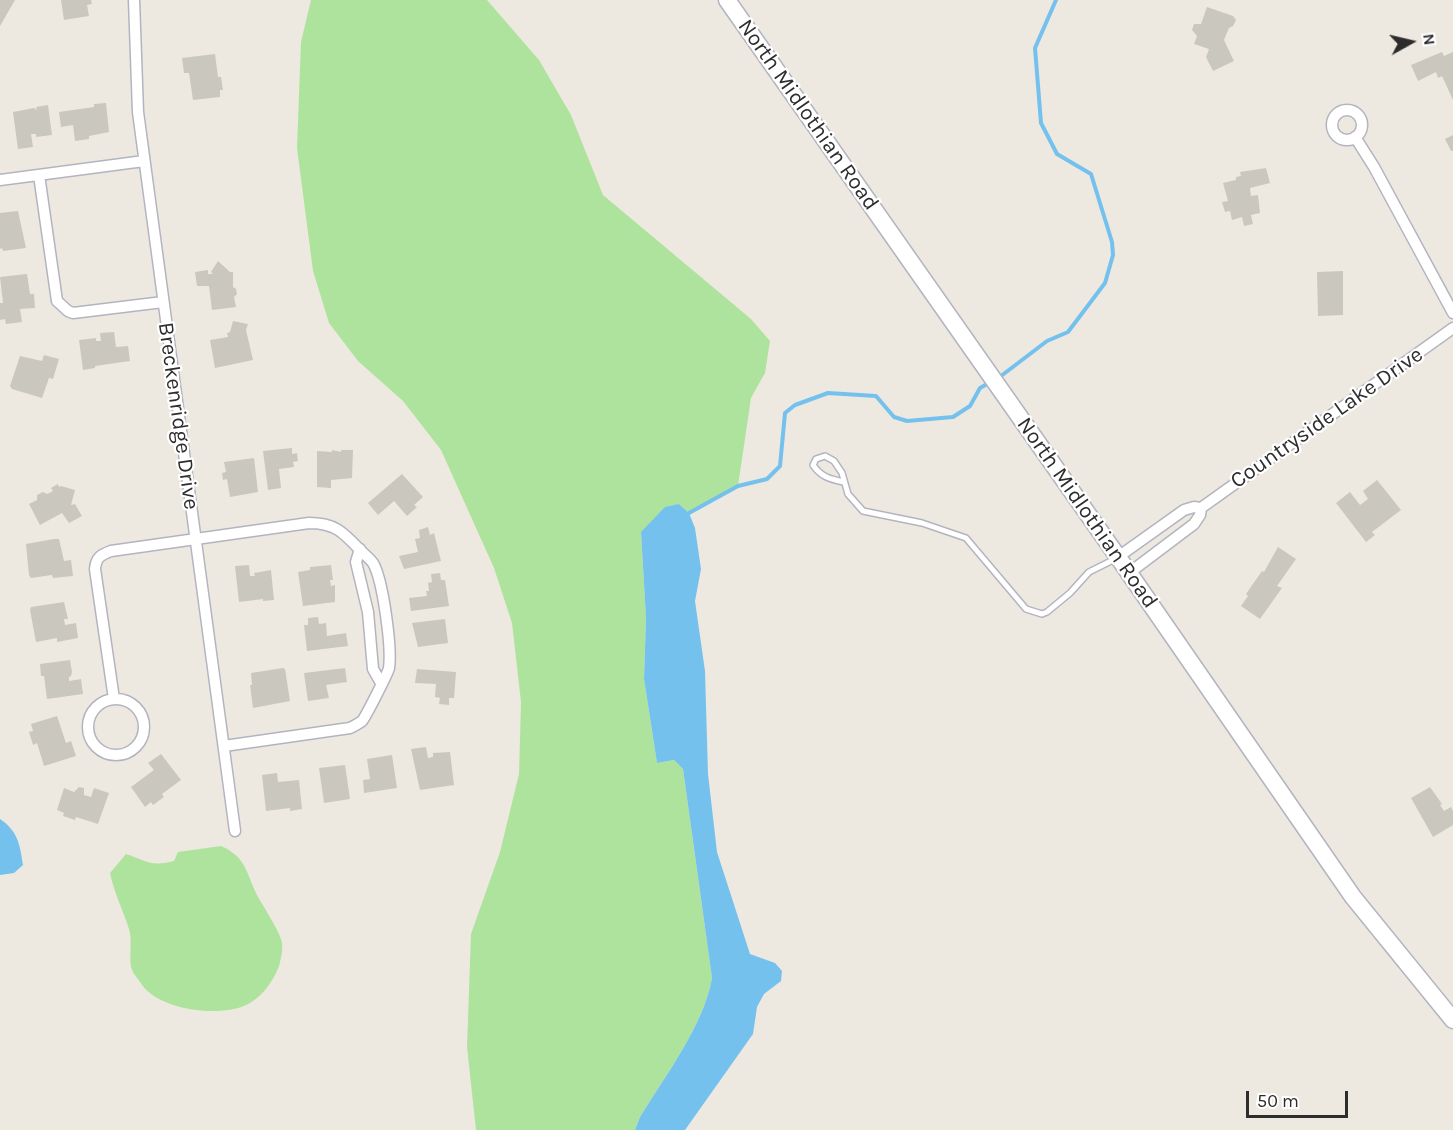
<!DOCTYPE html>
<html>
<head>
<meta charset="utf-8">
<style>
  body { margin:0 }
  #map { position:relative; width:1453px; height:1130px; overflow:hidden; background:#eee9e0; font-family:Karla,sans-serif }
  canvas { display:block }
  .north { position:absolute; left:1381px; top:12px; width:60px; height:60px; -webkit-text-stroke:4px #fff; paint-order:stroke; rotate:82deg; font-size:16px; font-weight:700; line-height:24px; text-align:center; color:#2d2d2d }
  .north::after { content:''; display:block; margin:auto; width:21px; height:27px; background:#2d2d2d; clip-path:polygon(50% 0,100% 100%,50% 72%,0 100%) }
  .scale { position:absolute; left:1246px; top:1091px; width:102px; height:27px; box-sizing:border-box; border:3px solid #2d2d2d; border-top:0; padding-left:8px; font-size:18px; line-height:21px; white-space:nowrap; color:#2d2d2d; -webkit-text-stroke:4px #fff; paint-order:stroke }
</style>
</head>
<body>
<div id="map">
<canvas width="1453" height="1130"></canvas>
<div class="north">N</div>
<div class="scale">50 m</div>
</div>
<script>
const c = document.querySelector('canvas').getContext('2d');
c.lineJoin = 'round';
function paint(path, color) { c.fillStyle = color; c.fill(path, 'evenodd'); }
function trace(path, color, width, dash) { c.strokeStyle = color; c.lineWidth = width; c.lineCap = dash ? 'butt' : 'round'; c.setLineDash(dash || []); c.stroke(path); }
function drawText(font, color, halo, rows, align = 'center') {
  c.font = font + ' Karla,sans-serif'; c.lineWidth = 4.5; c.setLineDash([]); c.textBaseline = 'middle'; c.strokeStyle = halo; c.fillStyle = color; for (const [text, x, y, turn = 0] of rows) {
    c.save(); c.translate(x, y); c.rotate((+turn || 0) * Math.PI / 180); c.textAlign = isNaN(turn) ? turn : align; if (halo) c.strokeText(text, 0, 0); c.fillText(text, 0, 0); c.restore();
  }
}
paint(new Path2D(`
  M 487,0 L 539,60 L 571,115 L 603,195 L 751,319 L 770,341 L 765,373 L 751,398 L 738,486 L 689,513 L 679,504 L 641,532 L 646,618 L 644,679 L 657,763 L 674,760 L 683,769 L 712,978 C 704,1025 665,1076 640,1117 L 635,1130 L 476,1130 L 467,1047 L 471,934 L 500,852 L 519,774 L 521,702 L 512,623 L 494,568 L 441,450 L 403,401 L 358,361 L 329,323 L 313,271 L 297,148 L 301,42 L 311,0 Z
  M 221,846 C 246,857 246,872 257,895 C 263,906 278,929 281,939 C 284,948 281,958 279,966 C 273,982 261,999 244,1006 C 217,1017 160,1010 142,985 C 139,980 134,975 132,970 C 128,960 133,941 129,929 C 123,910 114,893 110,873 L 126,854 C 147,861 150,867 174,861 L 178,852 Z`), '#aee39d');
paint(new Path2D(`
  M 679,504 L 689,513 L 695,528 L 701,569 L 695,601 L 705,671 L 708,774 L 717,852 L 750,954 L 775,963 L 782,971 L 781,981 L 764,994 L 757,1007 L 753,1034 L 685,1130 L 635,1130 L 640,1117 C 665,1076 704,1025 712,978 L 683,769 L 674,760 L 657,763 L 644,679 L 646,618 L 641,532 L 665,507 Z
  M 0,819 C 18,831 20,845 23,865 L 14,873 L 0,875 Z`), '#75c1ee');
trace(new Path2D(`
  M 1001,376 L 1047,341 L 1068,332 L 1105,283 L 1113,255 L 1112,242 L 1091,174 L 1057,154 L 1041,123 L 1035,48 L 1056,0
  M 689,513 L 738,486 L 767,479 L 780,466 L 785,413 L 795,405 L 828,393 L 876,396 L 894,417 L 907,421 L 953,417 L 970,406 L 980,388 L 987,384`), '#75c1ee', 4);
paint(new Path2D(`
  M 0,0 L 15,0 L 0,26 Z
  M 61,0 L 91,0 L 92,4 L 87,5 L 89,16 L 64,20 Z
  M 1207,7 L 1233,16 L 1236,20 L 1233,26 L 1229,28 L 1224,40 L 1234,61 L 1213,71 L 1206,57 L 1209,49 L 1194,44 L 1197,36 L 1192,30 L 1194,24 L 1201,24 Z
  M 1442,52 L 1444,56 L 1453,52 L 1453,100 L 1442,76 L 1438,78 L 1436,72 L 1418,81 L 1411,65 Z
  M 215,54 L 218,77 L 221,77 L 223,90 L 220,90 L 220,97 L 193,100 L 189,73 L 184,73 L 182,58 Z
  M 106,103 L 109,132 L 89,136 L 89,139 L 75,141 L 73,125 L 61,127 L 59,112 L 94,107 L 94,104 Z
  M 48,105 L 52,135 L 36,137 L 36,134 L 31,134 L 33,147 L 18,149 L 13,112 L 34,108 L 37,110 L 36,107 Z
  M 1453,135 L 1453,151 L 1451,151 L 1445,139 Z
  M 1266,168 L 1270,183 L 1250,188 L 1251,196 L 1258,195 L 1260,213 L 1251,215 L 1253,224 L 1244,226 L 1242,217 L 1232,220 L 1230,211 L 1225,212 L 1222,202 L 1228,201 L 1223,183 L 1236,180 L 1236,177 L 1241,176 L 1240,172 Z
  M 18,211 L 26,248 L 3,251 L 2,248 L 0,249 L 0,213 Z
  M 218,261 L 230,272 L 233,272 L 233,287 L 236,289 L 237,294 L 234,297 L 236,307 L 212,310 L 209,286 L 197,286 L 195,272 L 208,270 L 208,274 L 213,274 L 211,272 Z
  M 1343,271 L 1343,315 L 1318,316 L 1317,272 Z
  M 27,274 L 30,294 L 34,294 L 35,308 L 20,309 L 22,322 L 6,324 L 5,319 L 0,320 L 0,303 L 3,303 L 0,277 Z
  M 233,321 L 248,324 L 246,330 L 253,360 L 215,368 L 210,340 L 228,337 L 227,333 L 230,332 Z
  M 114,332 L 116,347 L 128,346 L 130,361 L 95,366 L 95,368 L 83,370 L 79,340 L 96,338 L 96,341 L 101,341 L 100,333 Z
  M 44,355 L 59,359 L 53,379 L 49,378 L 42,398 L 12,389 L 10,386 L 20,356 L 42,361 Z
  M 292,448 L 292,454 L 297,453 L 298,461 L 293,462 L 294,467 L 279,469 L 281,488 L 268,490 L 263,451 Z
  M 332,450 L 341,452 L 341,450 L 353,450 L 352,478 L 331,480 L 331,488 L 317,487 L 317,451 L 332,452 Z
  M 254,458 L 258,492 L 230,497 L 227,479 L 223,480 L 222,473 L 226,472 L 224,462 Z
  M 402,474 L 423,497 L 414,505 L 417,507 L 407,516 L 394,501 L 378,515 L 368,503 Z
  M 1377,480 L 1401,510 L 1372,532 L 1375,535 L 1366,542 L 1336,503 L 1350,492 L 1360,505 L 1368,499 L 1363,491 Z
  M 58,484 L 59,487 L 61,486 L 75,490 L 71,505 L 75,504 L 82,516 L 69,523 L 62,513 L 40,525 L 29,504 L 37,500 L 37,495 L 43,492 L 47,494 L 53,491 L 51,488 Z
  M 428,527 L 430,535 L 434,533 L 441,561 L 404,569 L 399,556 L 418,552 L 415,539 L 420,538 L 419,530 Z
  M 54,539 L 59,539 L 64,561 L 71,560 L 73,576 L 53,578 L 52,575 L 31,578 L 29,575 L 26,544 Z
  M 1278,547 L 1296,559 L 1277,586 L 1282,588 L 1260,619 L 1241,606 L 1248,596 L 1246,594 L 1262,571 L 1264,572 Z
  M 249,565 L 250,576 L 255,576 L 254,573 L 271,570 L 274,600 L 263,601 L 263,599 L 239,602 L 235,566 Z
  M 331,565 L 333,580 L 330,580 L 331,586 L 335,585 L 335,602 L 303,606 L 298,572 L 310,570 L 310,567 Z
  M 440,573 L 441,580 L 445,580 L 449,606 L 411,611 L 409,598 L 427,596 L 426,591 L 429,591 L 428,583 L 432,582 L 431,574 Z
  M 64,602 L 68,619 L 64,619 L 65,625 L 76,623 L 78,638 L 57,642 L 57,638 L 36,642 L 30,610 L 31,607 Z
  M 318,617 L 319,624 L 326,623 L 327,636 L 346,633 L 348,646 L 307,651 L 304,625 L 308,625 L 308,618 Z
  M 445,619 L 448,643 L 418,647 L 412,623 Z
  M 70,660 L 72,672 L 71,676 L 69,677 L 69,681 L 81,679 L 83,694 L 47,699 L 44,676 L 41,676 L 40,664 Z
  M 283,668 L 285,669 L 290,701 L 253,708 L 250,685 L 252,685 L 251,673 Z
  M 345,668 L 347,682 L 326,685 L 329,698 L 308,701 L 304,673 Z
  M 417,669 L 456,672 L 454,698 L 449,698 L 449,705 L 439,704 L 440,698 L 435,697 L 436,684 L 415,683 Z
  M 57,716 L 66,743 L 71,741 L 76,756 L 44,766 L 37,743 L 33,745 L 29,732 L 33,731 L 31,724 Z
  M 426,747 L 428,758 L 433,757 L 433,753 L 450,752 L 454,785 L 420,790 L 411,749 Z
  M 161,754 L 181,780 L 162,794 L 164,797 L 153,805 L 151,802 L 145,807 L 131,787 L 154,770 L 148,763 Z
  M 392,755 L 397,788 L 364,793 L 363,780 L 370,779 L 367,759 Z
  M 345,765 L 350,799 L 324,803 L 319,768 Z
  M 277,773 L 278,782 L 299,780 L 302,809 L 290,811 L 290,808 L 266,811 L 262,775 Z
  M 79,787 L 84,788 L 84,795 L 91,797 L 94,788 L 109,793 L 98,824 L 76,817 L 75,820 L 63,816 L 64,813 L 57,810 L 64,788 L 74,792 Z
  M 1430,787 L 1442,804 L 1440,805 L 1444,811 L 1451,807 L 1453,811 L 1453,825 L 1433,837 L 1411,798 Z`), '#cac7be');
const service = new Path2D(`
  M 843,482 C 830,479 821,477 813,465 L 816,459 L 825,456 L 834,461 L 842,473 L 848,494 L 863,511 L 922,523 L 966,538 L 1026,609 L 1042,614 L 1047,612 L 1070,593 L 1089,572 L 1115,559`);
const minor = new Path2D(`
  M 134,0 L 138,112 L 235,831
  M1332 125a15 15 0 1 1 30 0a15 15 0 1 1-30 0Z
  M 1355,137 L 1374,167 L 1453,313
  M 39,175 L 57,301 L 68,311 L 73,313 L 163,302
  M 0,180 L 144,161
  M 360,549 L 356,562 L 368,612 L 373,669 L 381,683
  M 1118,557 L 1184,510 L 1194,507 L 1201,508 L 1453,328
  M 1129,573 L 1194,524 L 1200,515 L 1201,508
  M 114,699 L 95,569 C 96,558 100,555 111,551 L 309,523 C 335,523 343,532 360,550 C 364,554 369,558 373,563 C 383,580 392,648 389,668 C 388,673 365,718 362,721 C 358,724 354,726 350,728 L 224,746
  M88 727a28 28 0 1 1 56 0a28 28 0 1 1-56 0Z`);
const secondary = new Path2D(`
  M 727,0 L 1118,557 L 1353,897 L 1453,1020`);
trace(service, '#b3b4c0', 8);
trace(minor, '#b3b4c0', 13);
trace(secondary, '#b3b4c0', 19);
trace(service, '#fff', 5);
trace(minor, '#fff', 10);
trace(secondary, '#fff', 16);
drawText('22px', '#2d2d2d', '#fff', [
  ["North Midlothian Road",808,115,55],
  ["Breckenridge Drive",178,416,82],
  ["Countryside Lake Drive",1327,418,-35],
  ["North Midlothian Road",1087,513,55]
]);
</script>
</body>
</html>
